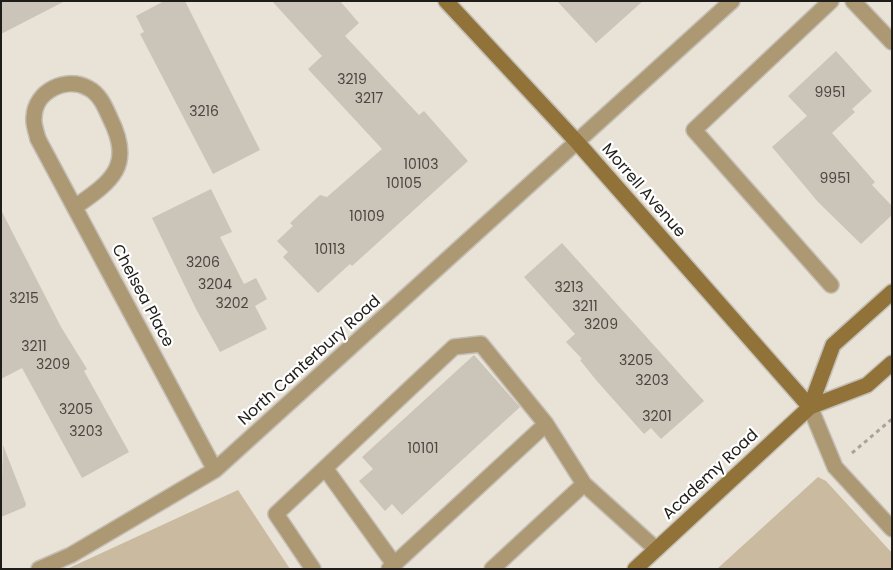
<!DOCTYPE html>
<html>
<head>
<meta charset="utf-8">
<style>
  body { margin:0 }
  #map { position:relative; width:893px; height:570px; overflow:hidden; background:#e8e2d7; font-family:Poppins,sans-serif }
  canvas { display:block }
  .frame { position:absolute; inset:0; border:2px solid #1f1d19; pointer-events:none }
</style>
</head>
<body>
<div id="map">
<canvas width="893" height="570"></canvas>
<div class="frame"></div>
</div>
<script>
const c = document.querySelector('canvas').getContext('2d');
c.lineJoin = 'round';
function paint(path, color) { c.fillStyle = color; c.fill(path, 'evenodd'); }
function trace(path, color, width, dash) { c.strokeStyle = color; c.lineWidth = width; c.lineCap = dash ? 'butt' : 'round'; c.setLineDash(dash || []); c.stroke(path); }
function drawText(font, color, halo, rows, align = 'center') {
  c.font = font + ' Poppins,sans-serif'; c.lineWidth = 4.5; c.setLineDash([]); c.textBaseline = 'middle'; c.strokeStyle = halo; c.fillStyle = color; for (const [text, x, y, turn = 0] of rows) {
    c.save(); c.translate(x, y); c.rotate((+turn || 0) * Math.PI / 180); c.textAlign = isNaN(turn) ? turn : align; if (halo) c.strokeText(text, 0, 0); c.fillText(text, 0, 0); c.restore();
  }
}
paint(new Path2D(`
  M 818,477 L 826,481 L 892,553 L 892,569 L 717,569 Z
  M 238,490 L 290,569 L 67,569 Z`), '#caba9f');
paint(new Path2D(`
  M 1,1 L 65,1 L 1,34 Z
  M 164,1 L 185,1 L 260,150 L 213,174 L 140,34 L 144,32 L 136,16 Z
  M 272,1 L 340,1 L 359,23 L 345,36 L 419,115 L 424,111 L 468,161 L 352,266 L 350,264 L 318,293 L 283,257 L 288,252 L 277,241 L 293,226 L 290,223 L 320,195 L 327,197 L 382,149 L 308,69 L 322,56 Z
  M 557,1 L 643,1 L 596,43 Z
  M 836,51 L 872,91 L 852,109 L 855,112 L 832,133 L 875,182 L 872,185 L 892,206 L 892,215 L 861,244 L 818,202 L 772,147 L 807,116 L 788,96 Z
  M 211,189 L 232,232 L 220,237 L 244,284 L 256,278 L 267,299 L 255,306 L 267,329 L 220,352 L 196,309 L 152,218 Z
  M 1,210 L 61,327 L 87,369 L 84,371 L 129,452 L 82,478 L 22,368 L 1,379 Z
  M 562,243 L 704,401 L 661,439 L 651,428 L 644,434 L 596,380 L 580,360 L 582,359 L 566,342 L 575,334 L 524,277 Z
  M 474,355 L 520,407 L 402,515 L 392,504 L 385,511 L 359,481 L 373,469 L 362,457 Z
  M 3,445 L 26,504 L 25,507 L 1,517 Z`), '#cac4b9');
const lane = new Path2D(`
  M 853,1 L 892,42
  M 38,139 C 36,131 33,124 34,117 C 35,91 66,76 88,88 C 100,94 105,107 110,118 C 134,166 112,181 75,207
  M 831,285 L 694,130 L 831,1
  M 810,407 L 835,467 L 892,529
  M 325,468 L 394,564
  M 313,569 L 276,514 L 454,347 L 481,344 L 546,424
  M 389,569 L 546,424 L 584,484 L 656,549
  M 492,569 L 584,484`);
const street = new Path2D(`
  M 38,139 L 215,470
  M 39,569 L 71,555 L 215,470 L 732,1`);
const secondary = new Path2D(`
  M 446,1 L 577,142 L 810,407
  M 810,407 L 833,345 L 892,292
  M 635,569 L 810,407 L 867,385 L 892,363`);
trace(lane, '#c4bfb5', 18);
trace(street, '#c4bfb5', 18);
trace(secondary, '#c4bfb5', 18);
trace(new Path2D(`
  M 852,453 L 892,419`), '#a7a39a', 3, [4, 4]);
trace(lane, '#ad9874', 15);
trace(street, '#ad9874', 15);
trace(secondary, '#91733a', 15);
drawText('14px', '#4a4741', null, [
  ["3219",352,80],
  ["9951",830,93],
  ["3217",369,99],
  ["3216",204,112],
  ["10103",421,165],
  ["9951",835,179],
  ["10105",404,184],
  ["10109",367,217],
  ["10113",330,250],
  ["3206",203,263],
  ["3204",215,285],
  ["3213",569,288],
  ["3215",24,299],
  ["3202",232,304],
  ["3211",585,307],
  ["3209",601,325],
  ["3211",34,347],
  ["3205",636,361],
  ["3209",53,365],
  ["3203",652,381],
  ["3205",76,410],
  ["3201",657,417],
  ["3203",86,432],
  ["10101",423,449]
]);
drawText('16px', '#1f1d19', '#fff', [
  ["Morrell Avenue",643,191,49],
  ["Chelsea Place",142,296,62],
  ["North Canterbury Road",310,361,-42],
  ["Academy Road",711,475,-43]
]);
</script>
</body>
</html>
